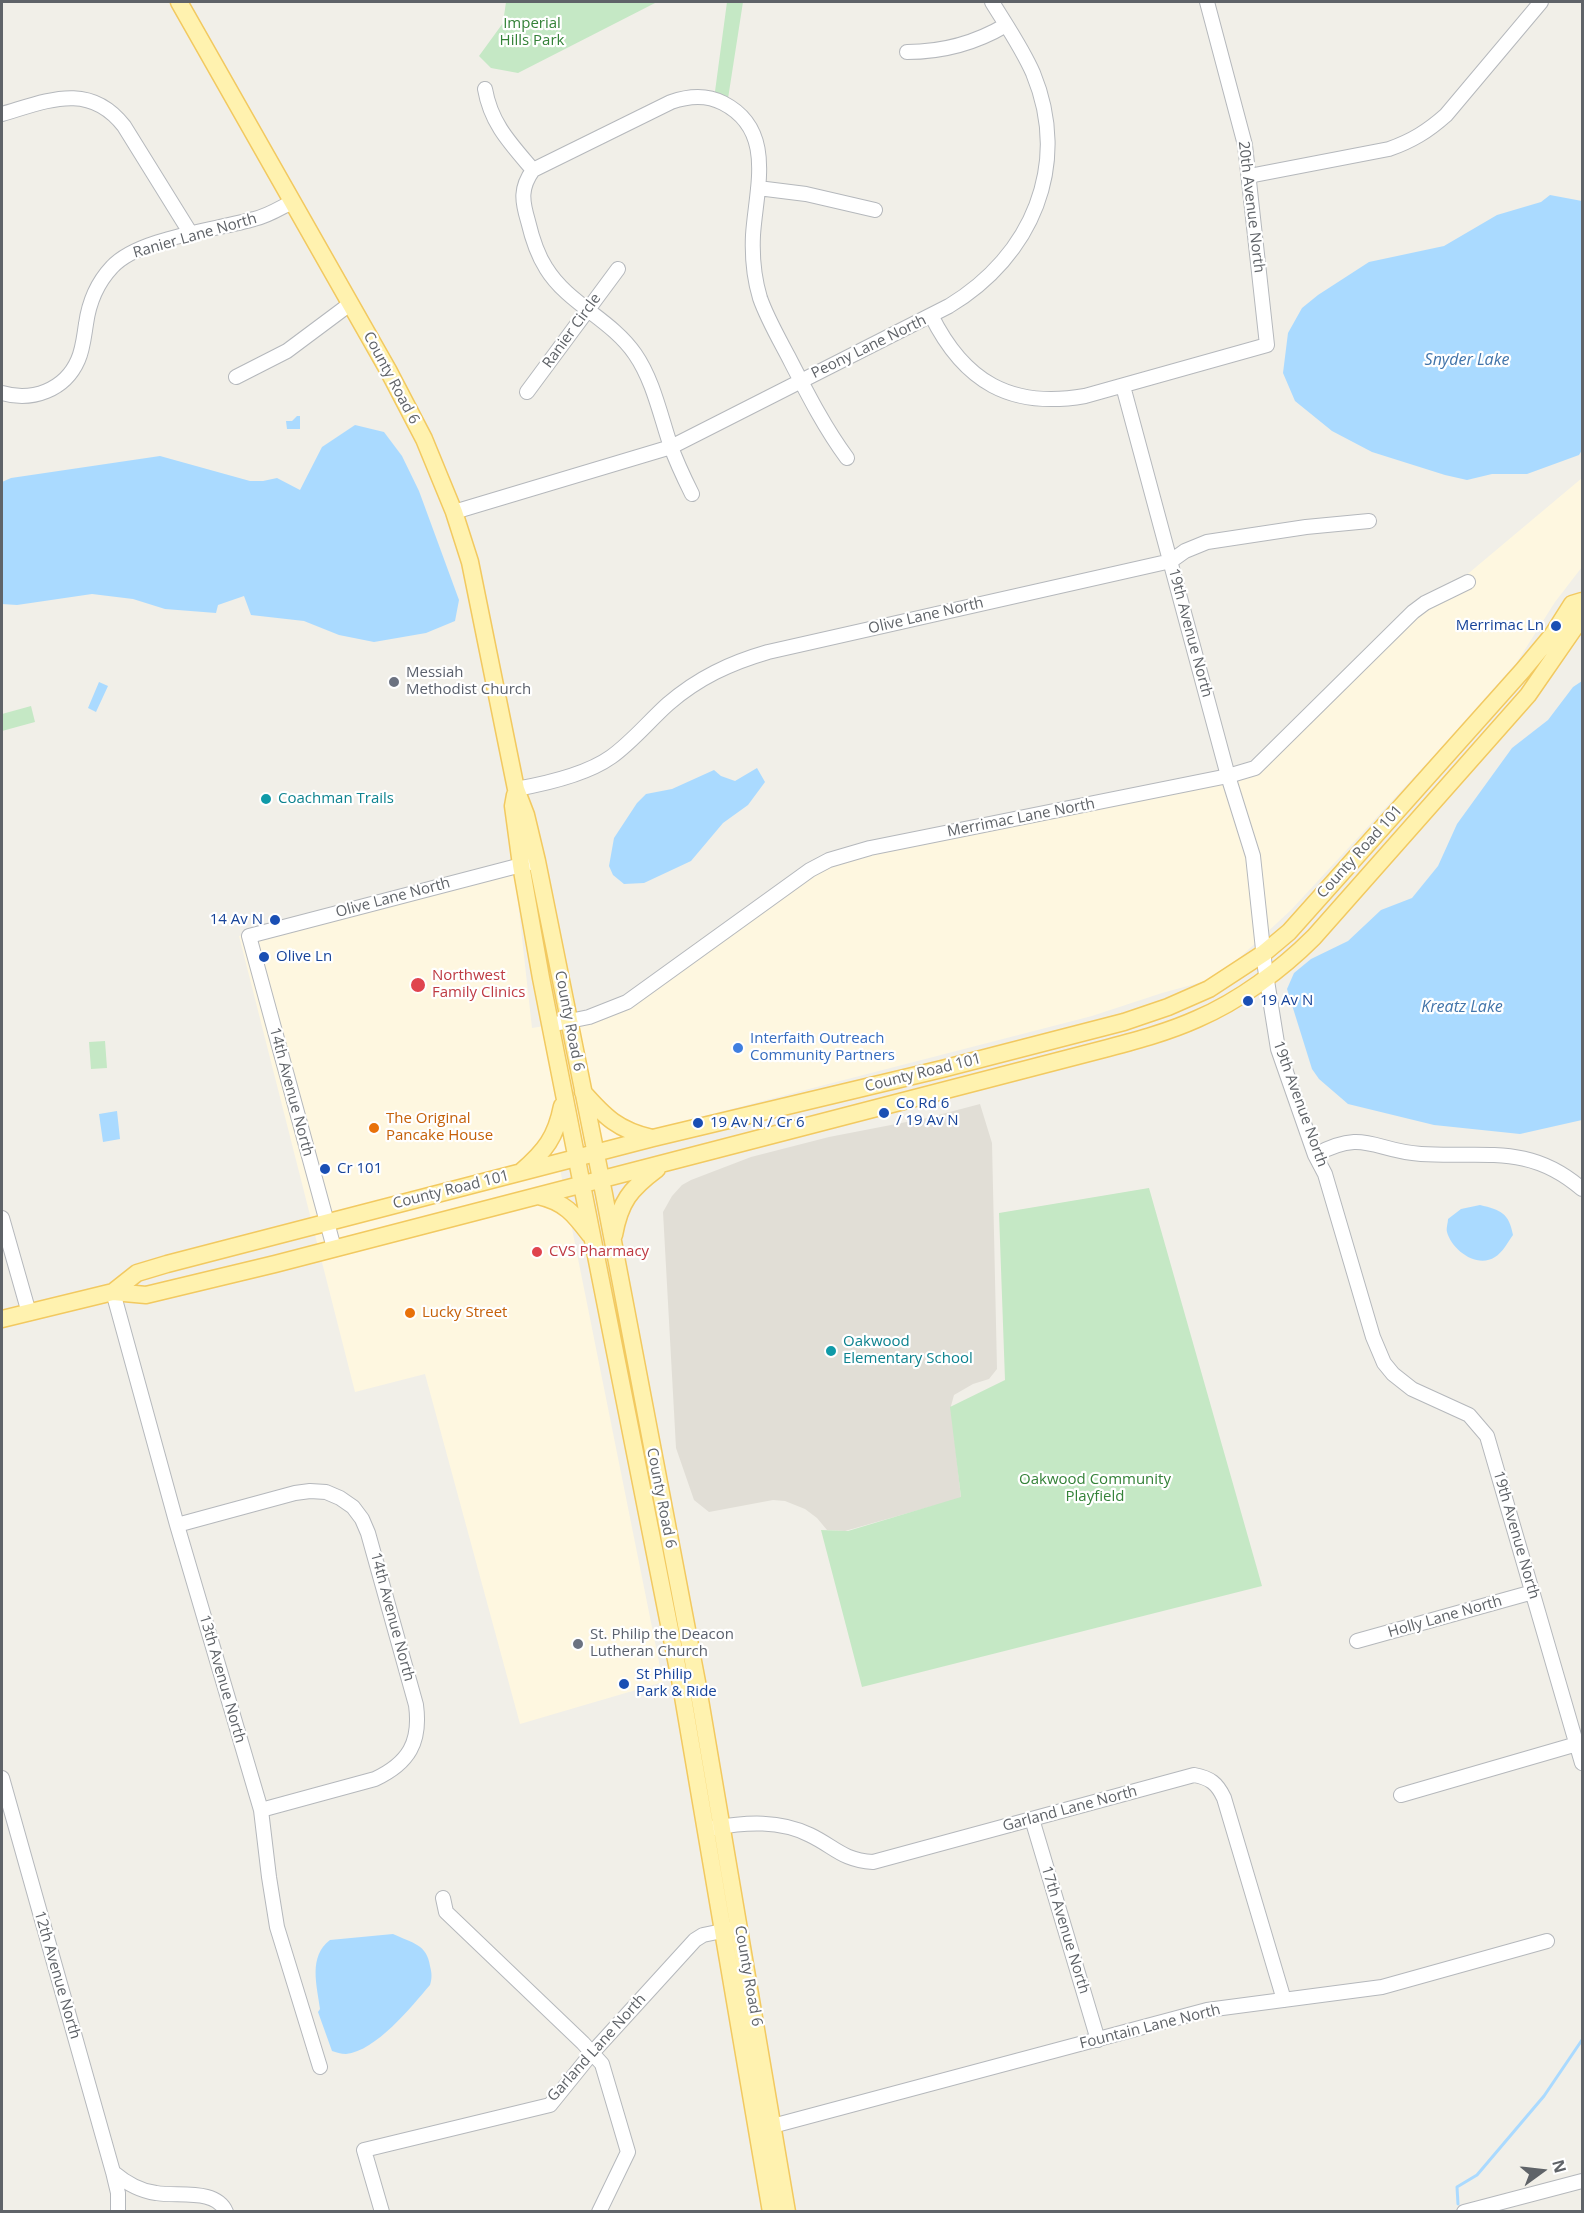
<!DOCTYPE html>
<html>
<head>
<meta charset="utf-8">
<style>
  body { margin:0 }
  #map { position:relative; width:1584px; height:2213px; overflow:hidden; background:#f1efe8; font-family:"Open Sans",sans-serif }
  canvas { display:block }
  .frame { position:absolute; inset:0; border:3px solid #5f6368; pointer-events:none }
  .north { position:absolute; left:1512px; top:2141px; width:60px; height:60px; -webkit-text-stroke:4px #fff; paint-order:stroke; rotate:75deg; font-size:16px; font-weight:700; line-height:24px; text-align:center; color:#5f6368 }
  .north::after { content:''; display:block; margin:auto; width:21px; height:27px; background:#5f6368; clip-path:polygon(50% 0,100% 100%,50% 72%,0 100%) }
</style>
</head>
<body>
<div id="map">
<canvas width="1584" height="2213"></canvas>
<div class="frame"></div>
<div class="north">N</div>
</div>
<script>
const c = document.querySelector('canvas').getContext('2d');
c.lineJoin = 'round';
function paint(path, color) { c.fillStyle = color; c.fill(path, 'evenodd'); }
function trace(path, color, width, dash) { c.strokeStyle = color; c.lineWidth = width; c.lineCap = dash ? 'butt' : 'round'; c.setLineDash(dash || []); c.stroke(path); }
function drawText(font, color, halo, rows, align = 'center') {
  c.font = font + ' "Open Sans",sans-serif'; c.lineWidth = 4.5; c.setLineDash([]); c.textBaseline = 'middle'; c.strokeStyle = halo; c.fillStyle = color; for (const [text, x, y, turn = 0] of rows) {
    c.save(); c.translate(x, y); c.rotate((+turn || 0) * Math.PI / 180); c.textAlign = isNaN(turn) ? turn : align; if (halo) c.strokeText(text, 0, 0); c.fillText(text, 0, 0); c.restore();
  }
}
paint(new Path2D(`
  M 1582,478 L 1582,567 L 1555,602 L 1517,662 L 1437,752 L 1291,910 L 1235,962 L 1206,981 L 1162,993 L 1092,1016 L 557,1154 L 663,1682 L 520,1724 L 425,1374 L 355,1392 L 239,936 L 368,909 L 514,866 L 532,1028 L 576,1021 L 637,989 L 695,943 L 809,867 L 1255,764 L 1451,588 Z`), '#fef7e0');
paint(new Path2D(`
  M 980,1104 L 992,1143 L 997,1369 L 989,1379 L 973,1384 L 954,1395 L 951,1406 L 961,1498 L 845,1531 L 827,1530 L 817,1518 L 805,1509 L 785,1501 L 773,1500 L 709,1512 L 694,1500 L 676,1448 L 663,1212 L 672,1196 L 682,1185 L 691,1180 L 751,1157 L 829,1137 L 927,1118 Z`), '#e1ded6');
paint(new Path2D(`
  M 506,2 L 657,2 L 518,73 L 491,68 L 479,56 L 503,23 Z
  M 727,2 L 743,2 L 727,105 L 714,99 Z
  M 31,706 L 35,722 L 2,731 L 2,714 Z
  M 105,1041 L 107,1068 L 91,1069 L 89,1042 Z
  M 1149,1188 L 1262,1586 L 862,1687 L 821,1530 L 848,1531 L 961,1497 L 950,1407 L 1005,1380 L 999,1213 Z`), '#c5e8c5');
paint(new Path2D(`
  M 1550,195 L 1582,201 L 1582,450 L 1579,455 L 1527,474 L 1492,474 L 1467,480 L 1445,475 L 1372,452 L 1332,431 L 1295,401 L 1283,373 L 1288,333 L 1302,308 L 1318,295 L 1369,262 L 1444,246 L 1497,215 L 1541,202 Z
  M 297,416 L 300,416 L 300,429 L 287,429 L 286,421 L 292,421 Z
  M 355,425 L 384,432 L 402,456 L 419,491 L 459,600 L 455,621 L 426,633 L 374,642 L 339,635 L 304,621 L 251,615 L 244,596 L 218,605 L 216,613 L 165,609 L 133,599 L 92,594 L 17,605 L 2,604 L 2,482 L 11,478 L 160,456 L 250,481 L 263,481 L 277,478 L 300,490 L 322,447 Z
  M 1582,681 L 1582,1120 L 1520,1134 L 1434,1125 L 1348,1104 L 1319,1079 L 1312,1069 L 1287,989 L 1294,973 L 1311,959 L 1348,941 L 1381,910 L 1412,898 L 1438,866 L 1457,824 L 1512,748 L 1548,720 L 1573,687 Z
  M 99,682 L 108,686 L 96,712 L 88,708 Z
  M 757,768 L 765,782 L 748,805 L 723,823 L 691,861 L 644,883 L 624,884 L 613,875 L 609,866 L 614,838 L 637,803 L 646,794 L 672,789 L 714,770 L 721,776 L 735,781 Z
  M 117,1111 L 120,1139 L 103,1142 L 99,1114 Z
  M 1480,1205 C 1501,1210 1509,1213 1513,1235 C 1508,1242 1502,1253 1495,1257 C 1477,1269 1452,1250 1447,1232 C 1446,1228 1448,1223 1448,1219 L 1461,1209 Z
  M 393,1934 C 412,1943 427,1944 430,1966 C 432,1974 432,1978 430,1985 C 411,2007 376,2051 346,2054 C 341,2054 336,2052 332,2051 L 318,2012 L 320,2009 C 317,1985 308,1957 330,1940 Z`), '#aadaff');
trace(new Path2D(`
  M 1458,2204 L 1457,2187 L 1477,2175 L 1544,2096 L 1582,2040`), '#aadaff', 3);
const minor = new Path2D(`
  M 907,52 C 943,52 974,44 1006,25
  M 485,89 C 491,124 511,144 533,170
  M 2,114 C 47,101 89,81 124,126 L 191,234
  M 1249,176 L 1389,149 C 1412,141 1428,131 1446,115 L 1541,2
  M 758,188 L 806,194 L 875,210
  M 931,315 C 964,382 1011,409 1085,396 L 1267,345 L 1245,145 L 1207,2
  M 236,377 L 287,351 L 350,304
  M 1123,386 L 1228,776 L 1253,856 L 1265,968 L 1278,1049 L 1315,1155 L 1325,1174 L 1373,1337 L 1384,1363 L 1393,1374 L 1412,1389 L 1469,1415 L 1487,1436 L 1582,1763
  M 527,392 L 618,269
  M 2,393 C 32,402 65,390 78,360 C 83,349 84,336 86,324 C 89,302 97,283 112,267 C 138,238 216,230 254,219 C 268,216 280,208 292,202
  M 692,494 C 684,478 676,461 670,444 C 660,414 653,380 635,354 C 611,319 568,304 546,268 C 537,254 532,238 528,221 C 522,201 520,188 533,170 L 671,102 C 688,96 706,94 723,103 C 776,130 756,188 753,235 C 752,256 754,278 760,298 C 767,318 778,337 788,356 C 806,391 824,427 847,458
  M 454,512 L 671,447 L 949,306 C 1032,256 1071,165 1033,73 C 1022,48 1006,25 992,2
  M 516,789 C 544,784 587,774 611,757 C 632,742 649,721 668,704 C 698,678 730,663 768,652 L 1171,561 L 1185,551 L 1207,542 L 1306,527 L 1369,521
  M 550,1025 L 589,1017 L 627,1002 L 810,870 L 829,860 L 870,848 L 1228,776 L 1255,768 L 1413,612 L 1425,603 L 1468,582
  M 1315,1155 C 1365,1128 1373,1151 1421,1154 C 1484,1158 1529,1143 1582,1189
  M 2,1218 L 29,1313
  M 334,1248 L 249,936 L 529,863
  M 113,1292 L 177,1525 L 261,1810 L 269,1877 L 277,1927 L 320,2067
  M 177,1525 L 295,1493 L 310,1491 L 326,1492 L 340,1498 L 353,1507 L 362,1519 L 368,1533 L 416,1705 C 421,1742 409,1763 375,1779 L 261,1810
  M 1357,1641 L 1533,1592
  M 2,1778 L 113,2172 L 118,2193 L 118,2212
  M 1401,1795 L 1577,1744
  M 1032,1819 L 1098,2040
  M 714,1828 C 746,1822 780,1820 810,1835 C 835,1847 842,1860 873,1862 L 1194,1775 C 1210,1778 1217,1783 1224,1798 L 1284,2000
  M 443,1898 L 446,1912 L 583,2043 L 602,2064 L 628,2152 L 599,2212
  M 765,2128 L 1207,2010 L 1382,1987 L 1547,1941
  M 113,2172 C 126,2183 139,2191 156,2193 C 177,2197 216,2188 226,2212
  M 382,2212 L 364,2150 L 550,2105 L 592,2053 L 695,1940 L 703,1935 L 732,1929
  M 1464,2212 L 1582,2181`);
const major = new Path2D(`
  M 179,2 L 388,370 L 424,439 L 440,478 L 454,512 L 470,562 L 516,789 L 526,815 L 537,861 L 604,1194 L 697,1682 L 787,2212
  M 515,795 L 513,806 L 521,865 L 541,978 L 681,1685 L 771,2212
  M 583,1092 C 605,1117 618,1130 652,1138
  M 522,1171 C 545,1151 556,1137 562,1106
  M 538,1196 C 565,1202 574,1214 590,1235
  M 614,1235 C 620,1202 630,1189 657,1169
  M 113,1292 L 137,1273 L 167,1264 L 653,1138 L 942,1069 L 1124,1022 L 1168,1007 L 1209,989 L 1264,953 L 1289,932 L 1523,670 L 1553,634 L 1572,604 L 1582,601
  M 2,1319 L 113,1292 L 146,1295 L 275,1264 L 1108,1048 C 1138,1040 1168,1032 1197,1019 C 1239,1001 1281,970 1314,937 L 1528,695 L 1582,617`);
trace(minor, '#b5b8bc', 16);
trace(major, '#f2c960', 19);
trace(minor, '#fff', 14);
trace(major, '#fff2af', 16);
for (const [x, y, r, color] of [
  [1556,626,6,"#1a4fb4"],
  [394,682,6,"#6b7280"],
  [266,799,6,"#0f9aa8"],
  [275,920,6,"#1a4fb4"],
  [264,957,6,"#1a4fb4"],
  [418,985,8,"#e0444e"],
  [1248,1001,6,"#1a4fb4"],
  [738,1048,6,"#3f7fe0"],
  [884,1113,6,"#1a4fb4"],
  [698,1123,6,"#1a4fb4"],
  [374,1128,6,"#e8710a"],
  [325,1169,6,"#1a4fb4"],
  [537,1252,6,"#e0444e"],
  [410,1313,6,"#e8710a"],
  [831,1351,6,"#0f9aa8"],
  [578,1644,6,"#6b7280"],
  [624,1684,6,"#1a4fb4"]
]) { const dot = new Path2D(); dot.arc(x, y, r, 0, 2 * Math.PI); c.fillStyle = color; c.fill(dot); trace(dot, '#fff', 2); }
drawText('15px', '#348238', '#fff', [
  ["Imperial",532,24],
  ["Hills Park",532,41],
  ["Oakwood Community",1095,1480],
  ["Playfield",1095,1497]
]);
drawText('15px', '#5f6368', '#fff', [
  ["20th Avenue North",1251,207,83],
  ["Ranier Lane North",195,236,-16],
  ["Ranier Circle",572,331,-54],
  ["Peony Lane North",869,347,-26],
  ["County Road 6",391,378,62],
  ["Olive Lane North",926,616,-13],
  ["19th Avenue North",1190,633,75],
  ["Merrimac Lane North",1021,818,-11],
  ["County Road 101",1360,852,-48],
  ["Olive Lane North",393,898,-15],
  ["County Road 6",569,1021,79],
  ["County Road 101",923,1073,-14],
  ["14th Avenue North",291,1092,75],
  ["19th Avenue North",1300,1104,70],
  ["County Road 101",451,1190,-14],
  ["County Road 6",661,1498,79],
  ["19th Avenue North",1516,1535,74],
  ["14th Avenue North",392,1617,75],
  ["Holly Lane North",1445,1617,-16],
  ["13th Avenue North",222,1679,74],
  ["Garland Lane North",1070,1809,-15],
  ["17th Avenue North",1065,1930,73],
  ["12th Avenue North",57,1975,74],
  ["County Road 6",748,1976,80],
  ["Fountain Lane North",1150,2027,-14],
  ["Garland Lane North",597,2048,-48]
]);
drawText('15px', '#164399', '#fff', [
  ["Merrimac Ln",1544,626,"right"],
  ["14 Av N",263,920,"right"],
  ["Olive Ln",276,957],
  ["19 Av N",1260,1001],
  ["Co Rd 6",896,1104],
  ["/ 19 Av N",896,1121],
  ["19 Av N / Cr 6",710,1123],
  ["Cr 101",337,1169],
  ["St Philip",636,1675],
  ["Park & Ride",636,1692]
], 'left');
drawText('15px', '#5b616d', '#fff', [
  ["Messiah",406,673],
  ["Methodist Church",406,690],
  ["St. Philip the Deacon",590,1635],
  ["Lutheran Church",590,1652]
], 'left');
drawText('15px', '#0d838f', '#fff', [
  ["Coachman Trails",278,799],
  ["Oakwood",843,1342],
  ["Elementary School",843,1359]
], 'left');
drawText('15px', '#be3a42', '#fff', [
  ["Northwest",432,976],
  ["Family Clinics",432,993],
  ["CVS Pharmacy",549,1252]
], 'left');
drawText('15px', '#366cbe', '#fff', [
  ["Interfaith Outreach",750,1039],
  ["Community Partners",750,1056]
], 'left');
drawText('15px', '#c56008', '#fff', [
  ["The Original",386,1119],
  ["Pancake House",386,1136],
  ["Lucky Street",422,1313]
], 'left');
drawText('italic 16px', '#4174aa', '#fff', [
  ["Snyder Lake",1467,360],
  ["Kreatz Lake",1462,1007]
]);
</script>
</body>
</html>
